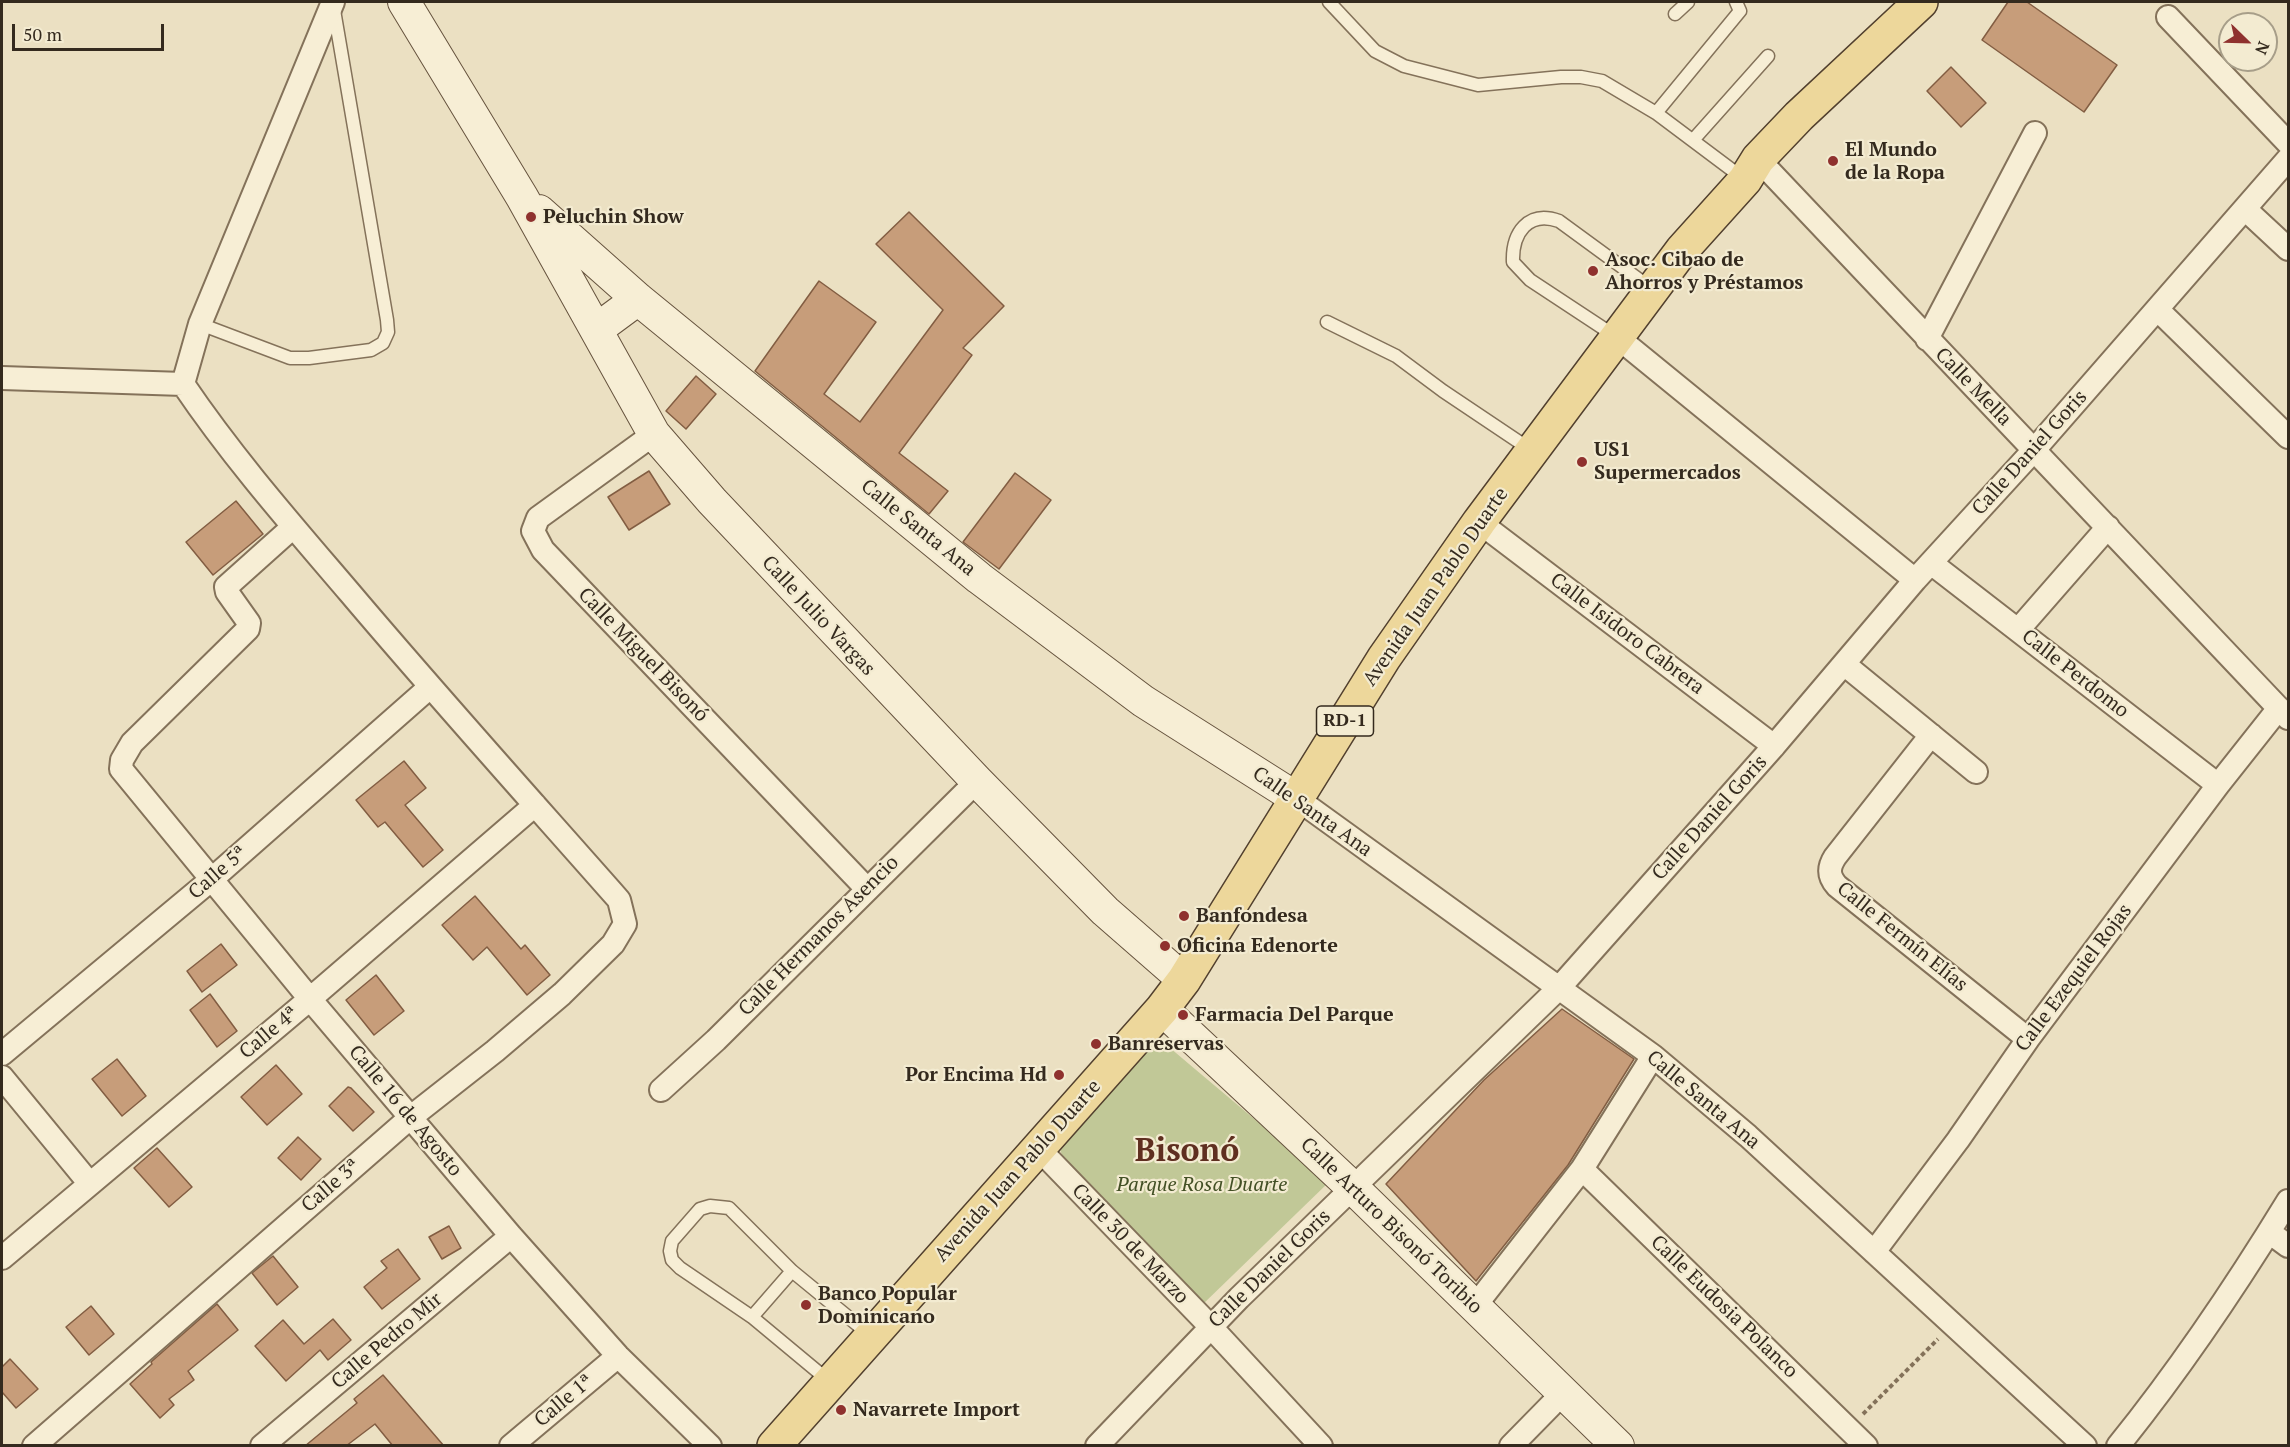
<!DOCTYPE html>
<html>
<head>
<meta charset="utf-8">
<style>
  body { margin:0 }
  #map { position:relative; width:2290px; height:1447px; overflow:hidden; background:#ebe0c2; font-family:"PT Serif",serif }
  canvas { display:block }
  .frame { position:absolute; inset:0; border:3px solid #342a1e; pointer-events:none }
  .north { position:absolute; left:2218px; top:12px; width:60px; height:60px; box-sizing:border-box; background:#f3ebd1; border:2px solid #a79e89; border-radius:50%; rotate:113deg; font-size:16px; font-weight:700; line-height:24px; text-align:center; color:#342a1e }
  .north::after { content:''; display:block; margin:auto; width:21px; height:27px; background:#8f312e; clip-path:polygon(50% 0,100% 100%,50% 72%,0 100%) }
  .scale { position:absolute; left:12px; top:24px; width:152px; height:27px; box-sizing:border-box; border:3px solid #342a1e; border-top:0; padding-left:8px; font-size:18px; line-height:21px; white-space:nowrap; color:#342a1e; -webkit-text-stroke:4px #f3ebd1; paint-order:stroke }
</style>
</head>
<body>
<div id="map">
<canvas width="2290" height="1447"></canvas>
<div class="frame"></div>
<div class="north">N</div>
<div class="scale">50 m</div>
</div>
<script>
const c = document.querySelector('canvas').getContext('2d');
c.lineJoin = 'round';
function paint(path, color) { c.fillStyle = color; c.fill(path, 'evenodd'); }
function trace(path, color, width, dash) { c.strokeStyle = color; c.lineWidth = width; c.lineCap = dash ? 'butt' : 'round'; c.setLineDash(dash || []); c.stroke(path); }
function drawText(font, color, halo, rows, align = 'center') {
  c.font = font + ' "PT Serif",serif'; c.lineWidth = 4.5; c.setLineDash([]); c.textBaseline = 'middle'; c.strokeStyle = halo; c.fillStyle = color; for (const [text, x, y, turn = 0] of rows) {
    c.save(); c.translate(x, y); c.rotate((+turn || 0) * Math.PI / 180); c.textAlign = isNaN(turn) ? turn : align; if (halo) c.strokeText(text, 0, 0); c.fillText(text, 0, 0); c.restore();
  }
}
paint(new Path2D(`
  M 1157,1037 L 1329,1182 L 1201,1306 L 1066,1168 L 1060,1149 Z`), '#c1c897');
const building = new Path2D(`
  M 2008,2 L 2027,2 L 2117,65 L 2084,112 L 1982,40 Z
  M 1951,67 L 1986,103 L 1961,127 L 1927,91 Z
  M 909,212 L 1004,306 L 963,348 L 972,355 L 899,453 L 948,491 L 929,514 L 755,371 L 819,281 L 876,322 L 824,394 L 860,422 L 943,310 L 876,244 Z
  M 696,376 L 716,394 L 686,429 L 666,411 Z
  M 649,471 L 670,504 L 629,530 L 608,497 Z
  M 1015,473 L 1051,500 L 999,569 L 963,542 Z
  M 236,501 L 263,534 L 213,575 L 186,542 Z
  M 404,761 L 426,788 L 405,805 L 443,850 L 423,867 L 385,822 L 378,827 L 356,800 Z
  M 475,896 L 521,949 L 525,945 L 550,975 L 527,995 L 487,947 L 473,960 L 442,925 Z
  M 221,944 L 237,965 L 202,992 L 187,971 Z
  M 376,975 L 404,1011 L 374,1035 L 346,1000 Z
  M 210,994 L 237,1031 L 217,1047 L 190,1010 Z
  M 1562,1009 L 1634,1059 L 1568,1165 L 1476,1281 L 1386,1184 L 1484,1080 Z
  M 117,1059 L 146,1096 L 122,1116 L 92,1079 Z
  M 276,1065 L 302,1094 L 267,1125 L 241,1097 Z
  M 348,1087 L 351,1088 L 374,1112 L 353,1131 L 329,1106 Z
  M 298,1137 L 321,1159 L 301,1180 L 278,1158 Z
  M 157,1148 L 192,1187 L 169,1207 L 134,1168 Z
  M 449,1226 L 461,1248 L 442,1259 L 429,1237 Z
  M 398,1249 L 420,1279 L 382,1309 L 364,1287 L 387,1268 L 381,1261 Z
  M 273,1256 L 298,1287 L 277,1305 L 252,1273 Z
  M 217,1304 L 238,1330 L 188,1371 L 194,1380 L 169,1399 L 174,1405 L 160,1418 L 130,1384 L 152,1364 L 151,1362 Z
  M 91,1306 L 114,1334 L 89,1355 L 66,1327 Z
  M 333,1319 L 351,1340 L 328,1360 L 320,1350 L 286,1381 L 255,1346 L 283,1320 L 304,1344 Z
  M 10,1359 L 38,1389 L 16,1408 L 2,1392 L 2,1367 Z
  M 383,1375 L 444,1446 L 393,1446 L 375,1424 L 346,1446 L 305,1446 L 357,1403 L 354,1399 Z`);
paint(building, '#c79d7a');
trace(building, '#825d42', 1.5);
const lane = new Path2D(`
  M 1329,2 L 1375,51 L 1404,66 L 1478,85 L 1561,77 L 1581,77 L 1602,81 L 1656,113 L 1744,179
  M 1675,14 L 1688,2
  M 1656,113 L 1740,11 L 1736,2
  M 1694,139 L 1768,56
  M 1327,322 L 1396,356 L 1443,391 L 1531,450
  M 200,324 L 290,358 L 309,358 L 371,350 L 383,343 L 388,332 L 387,320 L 334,10
  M 1615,336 L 1530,280 L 1513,262 C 1512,233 1528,210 1559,221 L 1652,289
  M 752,1317 L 792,1271
  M 829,1381 L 752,1317 L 680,1268 L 672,1260 L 670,1251 L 672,1241 L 700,1209 L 710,1206 L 729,1208 L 792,1271 L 870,1335`);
const street = new Path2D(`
  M 2168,17 L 2288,143
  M 1758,159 L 2288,718
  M 2245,209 L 2288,249
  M 2157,309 L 2288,437
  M 1617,337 L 1915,580
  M 1927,339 L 2035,133
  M 2,378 L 183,384
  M 654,434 L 538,518 L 533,531 L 543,550 L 867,889
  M 1479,522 L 1774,746
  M 293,527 L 226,587 L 227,592 L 249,623 L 248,629 L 132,743 L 122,760 L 121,769 L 310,999 L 511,1236 L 618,1356 L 710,1446
  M 1931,563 L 2218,785
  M 2018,630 L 2108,527
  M 1844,664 L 1976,772
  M 1931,735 L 1835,857 C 1828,868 1828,876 1837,886 L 2028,1039
  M 1296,798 L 1653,1056 L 1748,1136 L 2085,1446
  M 2,1054 L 212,879 L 430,687
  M 2,1077 L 90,1184
  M 661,1090 L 716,1040 L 977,781
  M 1038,1148 L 1210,1326 L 1321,1446
  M 1582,1169 L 1866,1446
  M 2269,1232 L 2288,1246
  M 1874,1252 L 1958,1140 L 2028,1039 L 2218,785 L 2279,708
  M 2,1258 L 310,999 L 535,805
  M 1475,1306 L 1582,1169 L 1653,1056
  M 34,1446 L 411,1117 L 495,1051 L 562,994 L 613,944 L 625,924 L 619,900 C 529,798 438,697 350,593 C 292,525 233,458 183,384 L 200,324 L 333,2
  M 262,1446 L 511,1236
  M 511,1446 L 618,1356
  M 1097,1446 L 1239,1298 L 1559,988 L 1774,746 L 1915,580 L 2034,450 L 2288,159
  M 1511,1446 L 1563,1393
  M 2118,1446 C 2181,1368 2236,1286 2288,1201`);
const secondary = new Path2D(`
  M 404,2 L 522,197 L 654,434 L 712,501 L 977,781 L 1105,911 L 1184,980
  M 539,211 L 638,299 L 979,578 L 1143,701 L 1296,798
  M 596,330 L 638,299
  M 1162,1009 L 1353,1188 L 1618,1446`);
const primary = new Path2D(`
  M 774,1446 L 1162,1009 L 1184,980 L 1384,658 L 1479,522 L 1682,250 L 1745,180 L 1758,159 L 1799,116 L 1921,2`);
trace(lane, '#84725a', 15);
trace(street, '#84725a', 26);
trace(secondary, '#66533e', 34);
trace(primary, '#52402e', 36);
trace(new Path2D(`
  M 1863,1414 L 1938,1339`), '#84725a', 4, [4.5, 3]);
trace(lane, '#f7eed5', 12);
trace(street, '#f7eed5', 22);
trace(secondary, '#f7eed5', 32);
trace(primary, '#edd79b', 33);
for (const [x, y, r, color] of [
  [1833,161,6,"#8f312e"],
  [531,217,6,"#8f312e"],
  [1593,271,6,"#8f312e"],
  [1582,462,6,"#8f312e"],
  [1184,916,6,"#8f312e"],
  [1165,946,6,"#8f312e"],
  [1183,1015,6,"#8f312e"],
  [1096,1044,6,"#8f312e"],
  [1059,1075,6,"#8f312e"],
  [806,1305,6,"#8f312e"],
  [841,1410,6,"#8f312e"]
]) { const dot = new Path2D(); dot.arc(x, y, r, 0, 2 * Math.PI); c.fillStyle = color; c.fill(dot); trace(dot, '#f3ebd1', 2); }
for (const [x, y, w] of [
  [1345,721,57]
]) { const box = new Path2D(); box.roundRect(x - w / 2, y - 15, w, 30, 4.5); c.fillStyle = '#f3ebd1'; c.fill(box); trace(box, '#342a1e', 1.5); }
drawText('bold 18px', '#342a1e', null, [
  ["RD-1",1345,721]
]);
drawText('bold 20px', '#342a1e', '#f3ebd1', [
  ["El Mundo",1845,150],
  ["de la Ropa",1845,173],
  ["Peluchin Show",543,217],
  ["Asoc. Cibao de",1605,260],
  ["Ahorros y Préstamos",1605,283],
  ["US1",1594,450],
  ["Supermercados",1594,473],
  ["Banfondesa",1196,916],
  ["Oficina Edenorte",1177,946],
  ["Farmacia Del Parque",1195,1015],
  ["Banreservas",1108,1044],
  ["Por Encima Hd",1047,1075,"right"],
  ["Banco Popular",818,1294],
  ["Dominicano",818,1317],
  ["Navarrete Import",853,1410]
], 'left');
drawText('20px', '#342a1e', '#f3ebd1', [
  ["Calle Mella",1973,387,46],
  ["Calle Daniel Goris",2030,453,-48],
  ["Calle Santa Ana",918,528,39],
  ["Avenida Juan Pablo Duarte",1436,587,-55],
  ["Calle Julio Vargas",818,616,47],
  ["Calle Isidoro Cabrera",1627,634,37],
  ["Calle Miguel Bisonó",643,655,46],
  ["Calle Perdomo",2075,674,38],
  ["Calle Santa Ana",1312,812,35],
  ["Calle Daniel Goris",1710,818,-48],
  ["Calle 5ª",218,873,-41],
  ["Calle Hermanos Asencio",819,936,-45],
  ["Calle Fermín Elías",1902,937,39],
  ["Calle Ezequiel Rojas",2074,978,-53],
  ["Calle 4ª",269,1033,-40],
  ["Calle Santa Ana",1703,1100,40],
  ["Calle 16 de Agosto",405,1111,50],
  ["Avenida Juan Pablo Duarte",1018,1171,-48],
  ["Calle 3ª",331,1186,-41],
  ["Calle Arturo Bisonó Toribio",1391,1226,44],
  ["Calle 30 de Marzo",1130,1244,46],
  ["Calle Daniel Goris",1270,1269,-44],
  ["Calle Eudosia Polanco",1724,1307,44],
  ["Calle Pedro Mir",387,1341,-40],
  ["Calle 1ª",564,1401,-40]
]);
drawText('italic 20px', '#435025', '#f3ebd1', [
  ["Parque Rosa Duarte",1202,1185]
]);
drawText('bold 32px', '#5f2f20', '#f3ebd1', [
  ["Bisonó",1187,1152]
]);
</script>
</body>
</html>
